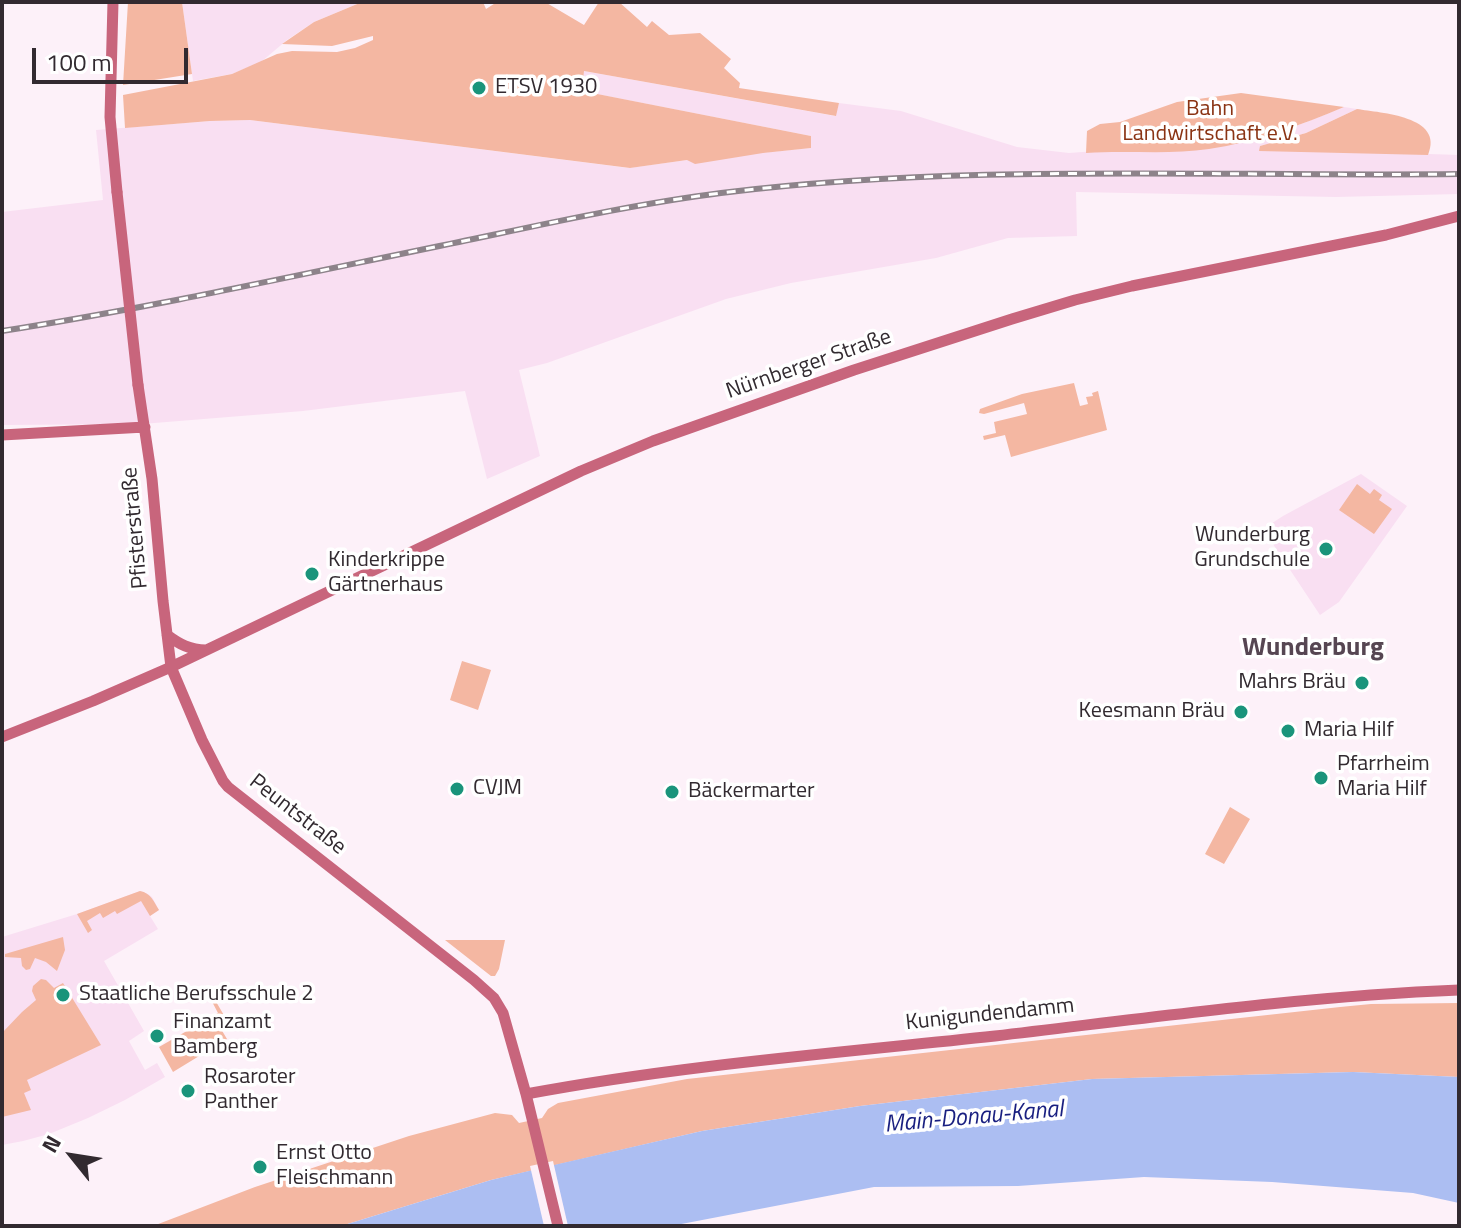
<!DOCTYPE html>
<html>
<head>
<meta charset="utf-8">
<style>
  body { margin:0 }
  #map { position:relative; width:1461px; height:1228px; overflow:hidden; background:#fdf1f9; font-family:"Titillium Web",sans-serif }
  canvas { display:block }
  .frame { position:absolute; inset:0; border:4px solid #322a30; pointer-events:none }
  .north { position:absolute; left:32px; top:1116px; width:80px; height:80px; -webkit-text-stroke:6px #fff; paint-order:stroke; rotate:300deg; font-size:22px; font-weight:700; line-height:32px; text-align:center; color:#322a30 }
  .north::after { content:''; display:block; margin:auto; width:28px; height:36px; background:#322a30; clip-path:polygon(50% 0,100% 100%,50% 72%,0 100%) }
  .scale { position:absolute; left:32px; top:48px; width:156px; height:36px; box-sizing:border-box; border:4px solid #322a30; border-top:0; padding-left:10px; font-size:24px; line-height:28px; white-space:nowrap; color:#322a30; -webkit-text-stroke:6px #fff; paint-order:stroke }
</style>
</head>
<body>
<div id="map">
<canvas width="1461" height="1228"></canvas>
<div class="frame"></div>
<div class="north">N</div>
<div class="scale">100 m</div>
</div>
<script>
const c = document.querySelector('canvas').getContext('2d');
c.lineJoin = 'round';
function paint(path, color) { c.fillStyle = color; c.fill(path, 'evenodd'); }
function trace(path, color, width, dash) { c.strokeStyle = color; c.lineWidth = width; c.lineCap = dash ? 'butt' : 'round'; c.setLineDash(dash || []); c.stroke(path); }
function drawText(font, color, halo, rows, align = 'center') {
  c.font = font + ' "Titillium Web",sans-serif'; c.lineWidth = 7; c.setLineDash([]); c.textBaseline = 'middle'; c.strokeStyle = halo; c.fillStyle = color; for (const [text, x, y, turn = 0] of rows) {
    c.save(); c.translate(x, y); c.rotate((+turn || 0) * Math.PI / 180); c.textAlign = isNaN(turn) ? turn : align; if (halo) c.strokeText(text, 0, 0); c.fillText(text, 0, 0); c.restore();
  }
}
paint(new Path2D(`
  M 182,2 L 362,2 L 314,22 L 287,40 L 261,62 L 232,74 L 193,81 Z
  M 584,71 L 835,116 L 839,103 L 901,111 L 1017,147 L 1069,153 L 1256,139 L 1304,123 L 1344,107 L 1357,109 L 1306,133 L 1260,146 L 1342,151 L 1459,155 L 1459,194 L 1336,197 L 1076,192 L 1077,236 L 1008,238 L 936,258 L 791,283 L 726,299 L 547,363 L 519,370 L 540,456 L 487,479 L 465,391 L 303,411 L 142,424 L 2,425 L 2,212 L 103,200 L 96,130 L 210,121 L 250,120 L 629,168 L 687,160 L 811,148 L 811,136 L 581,91 Z
  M 1361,474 L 1407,506 L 1339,602 L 1320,615 L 1263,529 L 1283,516 Z
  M 140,891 L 148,894 L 152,897 L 159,910 L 150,916 L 158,929 L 104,961 L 144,1031 L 129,1041 L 145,1070 L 157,1063 L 165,1077 L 125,1100 L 88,1118 L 49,1134 L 23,1141 L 2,1145 L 2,937 L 77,914 Z`), '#f9dff2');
paint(new Path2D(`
  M 128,2 L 182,2 L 192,74 L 123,85 Z
  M 362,2 L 483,2 L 486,9 L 497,2 L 545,2 L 584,25 L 599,2 L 619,2 L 647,27 L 652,21 L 669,35 L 700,33 L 731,59 L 724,68 L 740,83 L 739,88 L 839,103 L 836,116 L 584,71 L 582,91 L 811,136 L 811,148 L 763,153 L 695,164 L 687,160 L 630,168 L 250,120 L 210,121 L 125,128 L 123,95 L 232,74 L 277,54 L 292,51 L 337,52 L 355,48 L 373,40 L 373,36 L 332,46 L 282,44 L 314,22 Z
  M 1241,93 L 1344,107 C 1301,125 1256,142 1209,149 C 1169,155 1127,150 1086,153 L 1087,131 L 1100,124 L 1120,122 L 1177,102 Z
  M 1357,109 C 1381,113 1445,116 1428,155 L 1259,151 L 1260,146 L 1306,133 Z
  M 1074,383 L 1080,406 L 1088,404 L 1086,397 L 1093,396 L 1092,393 L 1098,391 L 1107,430 L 1011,457 L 1005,435 L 984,440 L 983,436 L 996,433 L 994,422 L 1027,414 L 1024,403 L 984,414 L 979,413 L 980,409 L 1022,394 Z
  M 1357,484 L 1370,494 L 1374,489 L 1382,495 L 1379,500 L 1392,509 L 1374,534 L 1339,510 Z
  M 462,661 L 491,670 L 478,710 L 450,700 Z
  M 1230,807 L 1250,819 L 1224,864 L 1205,854 Z
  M 140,891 C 151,893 154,902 159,910 L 150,916 L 141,901 L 117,914 L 115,911 L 103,918 L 100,913 L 87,921 L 92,930 L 88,933 L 77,914 Z
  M 63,937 L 65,950 L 57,971 L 46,962 L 35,958 L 30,969 L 26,970 L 22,966 L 21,958 L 5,957 L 5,954 Z
  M 445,940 L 505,940 L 499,969 L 495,976 L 491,976 Z
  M 41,979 L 46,980 L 54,988 L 63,983 L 101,1045 L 27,1080 L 31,1090 L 24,1093 L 31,1110 L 2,1117 L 2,1033 L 22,1012 L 36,1000 L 32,991 L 33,986 Z
  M 211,993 L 229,1024 L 221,1029 L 227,1039 L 173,1072 L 159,1047 L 218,1013 L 208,994 Z
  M 1459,1003 L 1459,1077 L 1353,1072 L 1092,1079 L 860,1106 L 702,1131 L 491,1180 L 341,1226 L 153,1226 L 255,1187 L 409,1136 L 495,1113 L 512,1115 L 519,1123 L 542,1118 L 548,1109 L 558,1103 L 687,1079 L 1340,1007 L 1371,1004 Z`), '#f4b7a2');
paint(new Path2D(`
  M 1353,1072 L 1459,1077 L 1459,1203 L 1413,1193 L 1272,1182 L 1144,1177 L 1018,1186 L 874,1187 L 671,1226 L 341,1226 L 491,1180 L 554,1165 L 702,1131 L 860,1106 L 1092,1079 Z`), '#acbef2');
paint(new Path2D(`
  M 553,1161 L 568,1226 L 544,1226 L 530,1166 Z`), '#fdf1f9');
trace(new Path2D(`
  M 113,2 L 110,117 L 117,192
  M 138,385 L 152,479 L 163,601 L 171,667 L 202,740 L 223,781 L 228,787 L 474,980 L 494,998 L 503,1013 L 526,1094 L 558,1226
  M 2,435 L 145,427
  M 167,635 C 179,644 190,650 206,650
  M 2,737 L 93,701 L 171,667 L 581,471 L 653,441 L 854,370 L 1012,319 L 1075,300 L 1132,286 L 1386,235 L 1459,216
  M 526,1094 C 681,1065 838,1053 995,1036 C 1149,1018 1304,996 1459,990`), '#c8657c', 11);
const rail = new Path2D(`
  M 2,331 C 155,307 307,273 459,242 C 545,224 634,204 721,193 C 966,163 1213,177 1459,174`);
trace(rail, '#8d838a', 6);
trace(rail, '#fff', 3, [9]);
trace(new Path2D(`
  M 117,192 L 138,385`), '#c8657c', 11);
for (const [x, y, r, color] of [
  [479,88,8,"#1a947b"],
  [1326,549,8,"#1a947b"],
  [312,574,8,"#1a947b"],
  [1362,683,8,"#1a947b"],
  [1241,712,8,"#1a947b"],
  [1288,731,8,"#1a947b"],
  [1321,778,8,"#1a947b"],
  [457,789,8,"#1a947b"],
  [672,792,8,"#1a947b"],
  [63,995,8,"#1a947b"],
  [157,1036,8,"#1a947b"],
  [188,1091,8,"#1a947b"],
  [260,1167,8,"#1a947b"]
]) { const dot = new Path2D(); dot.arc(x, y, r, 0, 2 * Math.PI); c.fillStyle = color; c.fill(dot); trace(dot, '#fff', 3); }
drawText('22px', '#322a30', '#fff', [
  ["ETSV 1930",495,88],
  ["Wunderburg",1310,536,"right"],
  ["Grundschule",1310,561,"right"],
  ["Kinderkrippe",328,561],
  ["Gärtnerhaus",328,586],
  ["Mahrs Bräu",1346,683,"right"],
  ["Keesmann Bräu",1225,712,"right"],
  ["Maria Hilf",1304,731],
  ["Pfarrheim",1337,765],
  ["Maria Hilf",1337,790],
  ["CVJM",473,789],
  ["Bäckermarter",688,792],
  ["Staatliche Berufsschule 2",79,995],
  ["Finanzamt",173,1023],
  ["Bamberg",173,1048],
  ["Rosaroter",204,1078],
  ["Panther",204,1103],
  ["Ernst Otto",276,1154],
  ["Fleischmann",276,1179]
], 'left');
drawText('22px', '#8a3313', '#fff', [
  ["Bahn",1210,110],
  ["Landwirtschaft e.V.",1210,135]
]);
drawText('22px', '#322a30', '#fff', [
  ["Nürnberger Straße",809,365,-19],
  ["Pfisterstraße",136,528,-95],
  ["Peuntstraße",297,815,38],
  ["Kunigundendamm",990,1015,-6]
]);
drawText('italic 24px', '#191f80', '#fff', [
  ["Main-Donau-Kanal",974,1118,-5]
]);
drawText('bold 26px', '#564652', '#fff', [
  ["Wunderburg",1313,649]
]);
</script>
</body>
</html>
